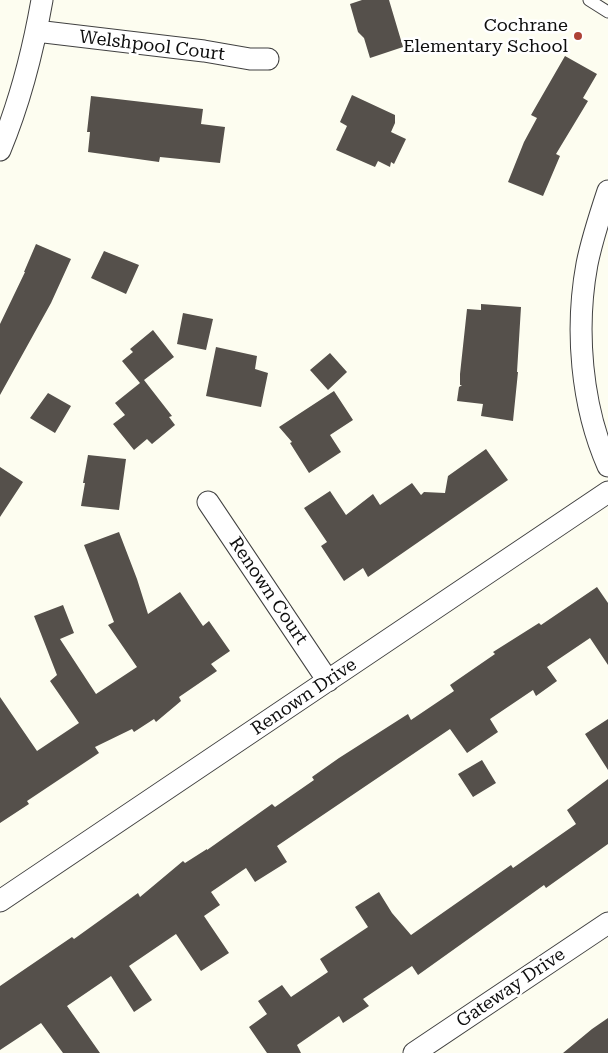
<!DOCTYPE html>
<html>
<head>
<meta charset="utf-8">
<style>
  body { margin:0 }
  canvas { display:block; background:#fdfdf0 }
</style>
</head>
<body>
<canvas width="608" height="1053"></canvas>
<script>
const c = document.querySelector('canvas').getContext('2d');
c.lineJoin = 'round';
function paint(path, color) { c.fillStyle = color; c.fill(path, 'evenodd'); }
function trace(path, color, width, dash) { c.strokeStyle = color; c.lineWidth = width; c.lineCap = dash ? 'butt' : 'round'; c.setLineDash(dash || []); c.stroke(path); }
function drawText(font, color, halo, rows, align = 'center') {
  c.font = font + ' "Roboto Serif",serif'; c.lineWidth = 5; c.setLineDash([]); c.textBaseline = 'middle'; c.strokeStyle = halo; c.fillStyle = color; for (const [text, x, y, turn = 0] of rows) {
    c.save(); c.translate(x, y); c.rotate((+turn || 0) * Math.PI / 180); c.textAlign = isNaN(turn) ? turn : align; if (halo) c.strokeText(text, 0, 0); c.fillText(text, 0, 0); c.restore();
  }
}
paint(new Path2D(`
  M 362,0 L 389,0 L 403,47 L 370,58 L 364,38 L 358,32 L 350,4 Z
  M 565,56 L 597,74 L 583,98 L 588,101 L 556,154 L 560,156 L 543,196 L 508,182 L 524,142 L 537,118 L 531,115 Z
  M 352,95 L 395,115 L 395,123 L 391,132 L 406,139 L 394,164 L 391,162 L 390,167 L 378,161 L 375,167 L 336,150 L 347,126 L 340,122 Z
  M 91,96 L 203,109 L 201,124 L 225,127 L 220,163 L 160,157 L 159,162 L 88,152 L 90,132 L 87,132 Z
  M 36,244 L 71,259 L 51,303 L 0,395 L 0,324 L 25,272 L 24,272 Z
  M 104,251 L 139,265 L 126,294 L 91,278 Z
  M 481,304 L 521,307 L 517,372 L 518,372 L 513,421 L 481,416 L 483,404 L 457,401 L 459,387 L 462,385 L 460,385 L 460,374 L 467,309 L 481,310 Z
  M 183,313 L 213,319 L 206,350 L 177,344 Z
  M 153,330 L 174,357 L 144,380 L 172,416 L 169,417 L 175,425 L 152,444 L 147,439 L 134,450 L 113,424 L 125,415 L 115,403 L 140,383 L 122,361 L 133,352 L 130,349 Z
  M 216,347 L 257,356 L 255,369 L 268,373 L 261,407 L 206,396 Z
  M 330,353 L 347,372 L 328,390 L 310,370 Z
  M 334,391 L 353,420 L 330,435 L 341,452 L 309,473 L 290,443 L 292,442 L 279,427 Z
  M 48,393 L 71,406 L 55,433 L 30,418 Z
  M 486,449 L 508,480 L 368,577 L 363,568 L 344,581 L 321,546 L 327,542 L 304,508 L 330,491 L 346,515 L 373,494 L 380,505 L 412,483 L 421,495 L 424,492 L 445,493 L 448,476 Z
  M 88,455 L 126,459 L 119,510 L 81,506 L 85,483 L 83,483 Z
  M 0,467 L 23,482 L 0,517 Z
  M 119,532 L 137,579 L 148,614 L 180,592 L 203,626 L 209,621 L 230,651 L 211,664 L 217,671 L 179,697 L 181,701 L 156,722 L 154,719 L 134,732 L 132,729 L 95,747 L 99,753 L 27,801 L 29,804 L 0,823 L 0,697 L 37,751 L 79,723 L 50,681 L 57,675 L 34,616 L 63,605 L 74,633 L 60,639 L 96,694 L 137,667 L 108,625 L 114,622 L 84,545 Z
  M 597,587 L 608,603 L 608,665 L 590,638 L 547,667 L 557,681 L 536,696 L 533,690 L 490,719 L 498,732 L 467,753 L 450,729 L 277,846 L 287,862 L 255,882 L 246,868 L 211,892 L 220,905 L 204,916 L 229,953 L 201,971 L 176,934 L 129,966 L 152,1000 L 134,1012 L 111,976 L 67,1006 L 100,1053 L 63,1053 L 41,1023 L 0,1050 L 0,986 L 72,937 L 74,939 L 138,893 L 140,897 L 183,861 L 185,863 L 207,849 L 207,850 L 272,804 L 275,807 L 314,780 L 312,777 L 339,758 L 408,714 L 411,720 L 454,691 L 450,685 L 495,654 L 493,652 L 539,623 L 541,625 Z
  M 608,719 L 608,770 L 585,734 Z
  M 482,760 L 496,783 L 473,797 L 458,774 Z
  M 608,779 L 608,844 L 546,888 L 544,885 L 418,975 L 412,966 L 363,999 L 369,1006 L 343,1023 L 339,1016 L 297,1045 L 301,1053 L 267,1053 L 249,1027 L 267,1014 L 258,1001 L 282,985 L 291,997 L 328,972 L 320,959 L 368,927 L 355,907 L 379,892 L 392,913 L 411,935 L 511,865 L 513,868 L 576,824 L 567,810 Z
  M 608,1018 L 608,1053 L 563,1053 L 592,1029 Z`), '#55504b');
const lane = new Path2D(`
  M 589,0 L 608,12`);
const street = new Path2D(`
  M 36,31 L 204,51 L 250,59 L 268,59
  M 0,150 C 20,102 33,51 42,0
  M 608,191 C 600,215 592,239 587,264 C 575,329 581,405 608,466
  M 208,502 L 328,681
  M 0,901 L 608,492
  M 414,1053 L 608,923`);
trace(lane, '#414141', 13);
trace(street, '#414141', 23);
trace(lane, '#fff', 11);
trace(street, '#fff', 21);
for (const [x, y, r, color] of [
  [578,36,5,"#ad4236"]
]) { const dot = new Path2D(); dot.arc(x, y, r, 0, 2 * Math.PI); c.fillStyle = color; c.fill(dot); trace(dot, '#fff', 2); }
drawText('18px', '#0e0e0e', '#fff', [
  ["Cochrane",568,26],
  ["Elementary School",568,47]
], 'right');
drawText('18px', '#0e0e0e', '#fff', [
  ["Welshpool Court",152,46,7],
  ["Renown Court",268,591,56],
  ["Renown Drive",304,697,-34],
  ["Gateway Drive",511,988,-34]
]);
</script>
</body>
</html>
